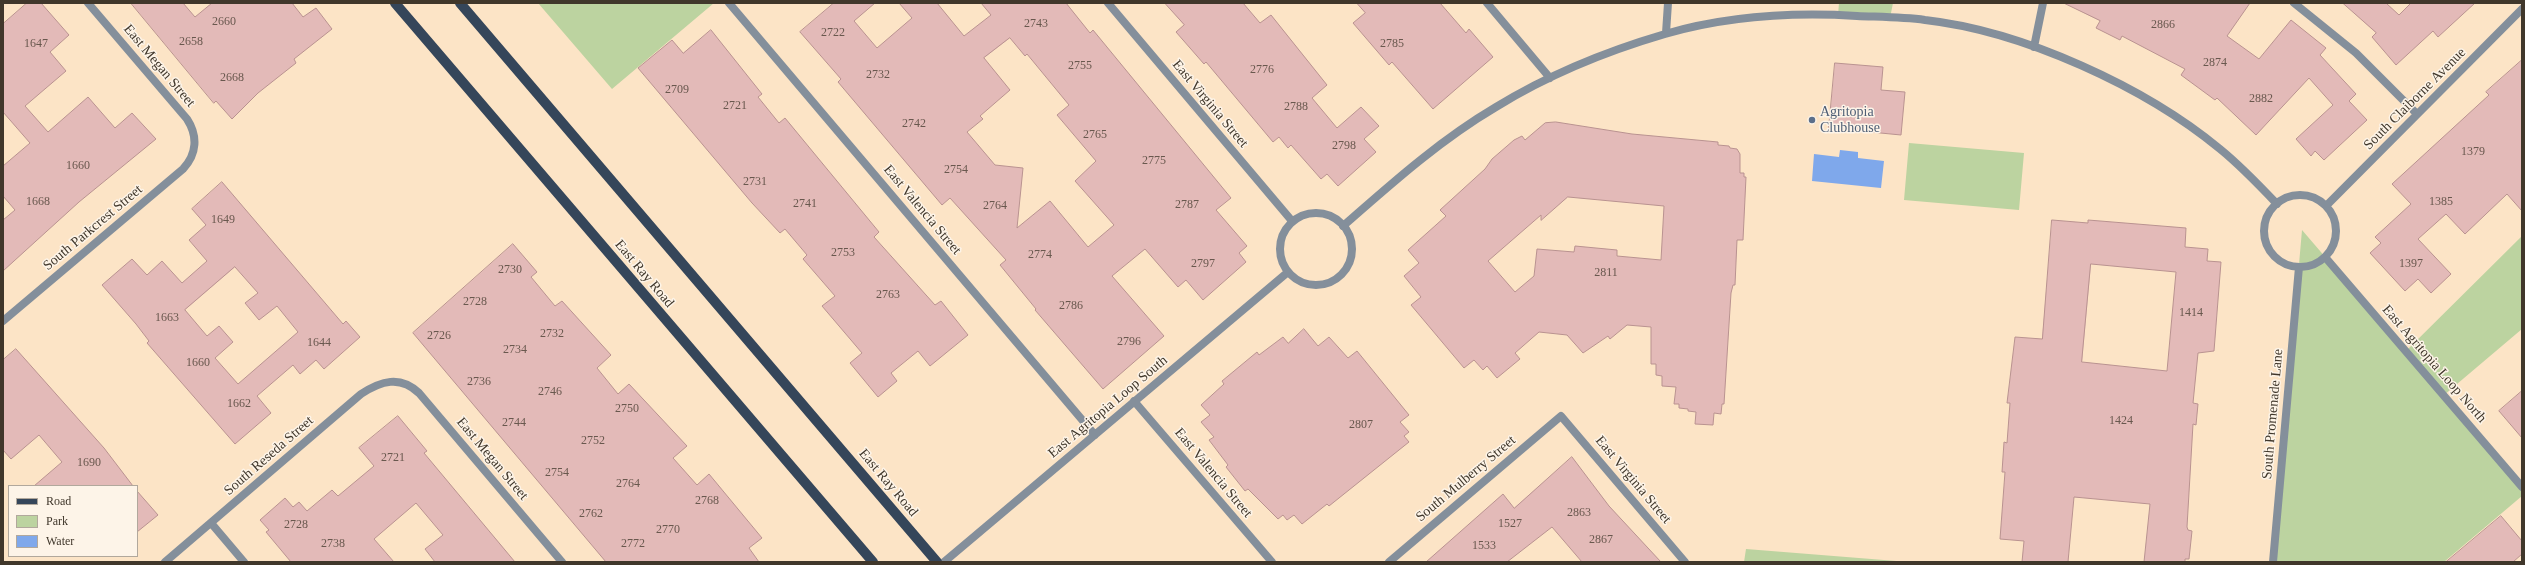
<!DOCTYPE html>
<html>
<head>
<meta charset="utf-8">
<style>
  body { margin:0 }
  #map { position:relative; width:2525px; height:565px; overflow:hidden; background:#fce4c6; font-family:Georgia,serif }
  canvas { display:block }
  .frame { position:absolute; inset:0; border:4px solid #40372b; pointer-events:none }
  .legend { position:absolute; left:8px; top:485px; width:130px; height:72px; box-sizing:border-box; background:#fdf4e8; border:1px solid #b1a89c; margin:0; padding:5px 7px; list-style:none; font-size:12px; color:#40372b }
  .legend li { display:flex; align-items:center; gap:8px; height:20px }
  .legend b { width:20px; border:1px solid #b1a89c }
</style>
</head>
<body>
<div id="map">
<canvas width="2525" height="565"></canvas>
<div class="frame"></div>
<ul class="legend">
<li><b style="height:5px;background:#35465a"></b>Road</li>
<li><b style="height:11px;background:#bcd3a0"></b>Park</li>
<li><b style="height:11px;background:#7fa8eb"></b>Water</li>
</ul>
</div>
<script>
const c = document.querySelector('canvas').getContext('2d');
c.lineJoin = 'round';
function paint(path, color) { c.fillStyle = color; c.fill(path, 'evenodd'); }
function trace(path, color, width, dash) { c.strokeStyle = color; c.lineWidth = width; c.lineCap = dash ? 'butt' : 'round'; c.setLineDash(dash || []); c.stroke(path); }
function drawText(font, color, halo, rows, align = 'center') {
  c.font = font + ' Georgia,serif'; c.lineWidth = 3; c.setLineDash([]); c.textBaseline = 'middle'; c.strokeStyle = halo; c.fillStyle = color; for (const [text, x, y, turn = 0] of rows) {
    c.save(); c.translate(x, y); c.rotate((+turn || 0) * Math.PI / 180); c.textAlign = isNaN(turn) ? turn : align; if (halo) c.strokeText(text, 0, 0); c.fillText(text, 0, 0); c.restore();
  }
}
paint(new Path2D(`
  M 538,3 L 714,3 L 612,89 Z
  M 1839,3 L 1893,3 L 1890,18 L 1838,15 Z
  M 1909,143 L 2024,153 L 2019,210 L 1904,200 Z
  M 2302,230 L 2406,351 L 2522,236 L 2522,329 L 2444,395 L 2522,487 L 2522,496 L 2444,562 L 2273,562 Z
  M 1746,549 L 1909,562 L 1744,562 Z`), '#bcd3a0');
paint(new Path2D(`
  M 1840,150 L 1858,152 L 1858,158 L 1884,161 L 1881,188 L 1812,181 L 1814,154 L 1839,157 Z`), '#7fa8eb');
const building = new Path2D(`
  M 27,3 L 41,3 L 69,35 L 50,52 L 66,71 L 25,106 L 48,132 L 88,97 L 115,128 L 132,113 L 156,139 L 79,202 L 3,271 L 3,220 L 15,210 L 3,196 L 3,166 L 30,143 L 3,112 L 3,24 Z
  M 131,3 L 183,3 L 195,17 L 212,3 L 292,3 L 303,17 L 316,8 L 332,29 L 294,59 L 296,63 L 258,93 L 232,119 L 216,101 L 214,103 Z
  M 834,3 L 875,3 L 854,21 L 877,48 L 912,18 L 899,3 L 937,3 L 964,36 L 991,15 L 981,3 L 1066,3 L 1090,33 L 1093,30 L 1231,198 L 1216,210 L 1247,246 L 1239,253 L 1246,262 L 1203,300 L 1186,280 L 1178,287 L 1145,249 L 1112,276 L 1164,336 L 1103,389 L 1035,310 L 1036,309 L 1000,265 L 1006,260 L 950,198 L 942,205 L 838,82 L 841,79 L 800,32 ZM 1010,38 L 1025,56 L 1027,54 L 1069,105 L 1057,115 L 1096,161 L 1075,181 L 1114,225 L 1088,247 L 1050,201 L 1017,228 L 1023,168 L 995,165 L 967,132 L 983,119 L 980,116 L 1010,90 L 984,58 Z
  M 1165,3 L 1243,3 L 1260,23 L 1271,15 L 1327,85 L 1312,98 L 1337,128 L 1361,107 L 1379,126 L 1364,139 L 1376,152 L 1338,186 L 1327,174 L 1321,179 L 1291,145 L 1288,148 L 1279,137 L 1273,142 L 1206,62 L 1204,64 L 1176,32 L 1184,25 Z
  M 1357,3 L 1440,3 L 1466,33 L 1469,29 L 1493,57 L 1433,109 L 1392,62 L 1389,65 L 1353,23 L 1365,13 Z
  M 2064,3 L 2250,3 L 2227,36 L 2259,59 L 2291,20 L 2326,48 L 2320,55 L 2356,94 L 2349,101 L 2367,120 L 2324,160 L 2315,151 L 2311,156 L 2296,139 L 2333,105 L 2309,78 L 2256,135 L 2217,98 L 2215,100 L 2181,75 L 2185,69 L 2122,36 L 2120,40 L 2096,28 L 2100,21 Z
  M 2343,3 L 2386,3 L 2399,15 L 2411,3 L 2475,3 L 2438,37 L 2433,31 L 2396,65 L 2372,37 L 2376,33 Z
  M 711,30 L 762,94 L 758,97 L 779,123 L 785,118 L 879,232 L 874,237 L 935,305 L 941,301 L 968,335 L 930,366 L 918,351 L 891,373 L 897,381 L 878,397 L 850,363 L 862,353 L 822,306 L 835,296 L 803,259 L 807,255 L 785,229 L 780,233 L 752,203 L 638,68 L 672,40 L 683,53 Z
  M 2522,60 L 2522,211 L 2507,194 L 2465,234 L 2446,214 L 2418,239 L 2451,274 L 2431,293 L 2418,279 L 2405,291 L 2370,253 L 2381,243 L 2375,237 L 2411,204 L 2392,184 L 2489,95 L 2486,92 Z
  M 1835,63 L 1883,67 L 1881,90 L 1905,92 L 1901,135 L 1829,128 Z
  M 1556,122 L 1632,134 L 1718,142 L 1718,145 L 1729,146 L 1730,148 L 1737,149 L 1740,154 L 1740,173 L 1744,173 L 1744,177 L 1746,177 L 1743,240 L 1737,240 L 1735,285 L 1733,285 L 1731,293 L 1724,404 L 1722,404 L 1721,414 L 1714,413 L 1713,425 L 1695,424 L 1696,412 L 1688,411 L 1688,409 L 1679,408 L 1679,404 L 1674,404 L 1676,387 L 1662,386 L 1662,376 L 1656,375 L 1656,364 L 1651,364 L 1651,327 L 1627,325 L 1610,339 L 1608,336 L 1583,353 L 1567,335 L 1539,332 L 1515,353 L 1520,359 L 1497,378 L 1487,366 L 1483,370 L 1474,360 L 1464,368 L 1411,305 L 1421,297 L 1404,276 L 1419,263 L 1408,250 L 1446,216 L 1440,210 L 1485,169 L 1492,159 L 1514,140 L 1522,136 L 1525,140 L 1545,123 ZM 1568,197 L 1664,206 L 1661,260 L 1617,256 L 1617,250 L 1575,246 L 1574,252 L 1537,249 L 1534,276 L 1515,292 L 1488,261 L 1541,215 L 1541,220 Z
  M 222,182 L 343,324 L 346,321 L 360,337 L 324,369 L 316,360 L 300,374 L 293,365 L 257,396 L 271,413 L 235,444 L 147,343 L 149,341 L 136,324 L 102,285 L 132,259 L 147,275 L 162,261 L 182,283 L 207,261 L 189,240 L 206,225 L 192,209 ZM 235,267 L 258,293 L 245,303 L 259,320 L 277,306 L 298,332 L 238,384 L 215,358 L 233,342 L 219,326 L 207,336 L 185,310 Z
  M 2052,220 L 2088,223 L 2088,220 L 2186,228 L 2185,247 L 2208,249 L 2207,261 L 2221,262 L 2214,351 L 2198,353 L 2193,403 L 2198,404 L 2196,425 L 2193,424 L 2187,527 L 2188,530 L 2192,531 L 2189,559 L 2185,559 L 2185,562 L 2144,562 L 2150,504 L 2074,497 L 2068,562 L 2022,562 L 2024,541 L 2000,539 L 2005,472 L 2002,472 L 2004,442 L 2007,443 L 2010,403 L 2007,403 L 2015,337 L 2042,339 ZM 2091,264 L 2176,272 L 2167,371 L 2082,362 Z
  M 513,244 L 537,272 L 531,277 L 555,306 L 562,301 L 611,355 L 597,368 L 618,394 L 629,384 L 687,446 L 673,458 L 697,485 L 709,474 L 762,538 L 749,548 L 759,562 L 606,562 L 413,333 Z
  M 1304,329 L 1318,346 L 1329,337 L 1348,358 L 1357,351 L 1409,415 L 1400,422 L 1409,432 L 1404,436 L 1409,442 L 1329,506 L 1327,504 L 1302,524 L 1294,515 L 1287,520 L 1283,515 L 1278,519 L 1248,489 L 1245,491 L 1226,467 L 1228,465 L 1209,440 L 1214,437 L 1201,422 L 1210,415 L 1201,405 L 1224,384 L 1222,381 L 1257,352 L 1259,355 L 1283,337 L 1288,343 Z
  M 16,349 L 104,448 L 133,486 L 34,486 L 62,462 L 39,435 L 11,459 L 3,450 L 3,360 Z
  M 2522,391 L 2522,438 L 2499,411 Z
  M 398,416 L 427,451 L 424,453 L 515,562 L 435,562 L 425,549 L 443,535 L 416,503 L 374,539 L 394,562 L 291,562 L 266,532 L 269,530 L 260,520 L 285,498 L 293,507 L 299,502 L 307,511 L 332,490 L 338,496 L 374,466 L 359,448 Z
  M 1572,457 L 1609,506 L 1661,562 L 1582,562 L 1552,527 L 1507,562 L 1426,562 L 1503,494 L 1514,508 Z
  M 137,491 L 158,515 L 137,532 Z
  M 2501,516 L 2522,541 L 2522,554 L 2513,562 L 2446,562 Z`);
paint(building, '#e3bab8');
trace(building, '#b99290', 1);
trace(new Path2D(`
  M 729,3 L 1095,435
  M 1108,3 L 1292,221
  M 1487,3 L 1550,78
  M 2294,3 L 2356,53 L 2417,114
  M 1666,33 L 1668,3
  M 2034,47 L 2043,3
  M2264 231a36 36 0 1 1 72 0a36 36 0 1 1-72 0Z
  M 2326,206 L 2522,9
  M1280 249a36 36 0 1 1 72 0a36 36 0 1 1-72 0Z
  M 1343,226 C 1392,183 1440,140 1496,107 C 1548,75 1607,51 1665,34 C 1727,16 1793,12 1857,16 C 1880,17 1903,17 1925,20 C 2023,31 2145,87 2220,149 C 2241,166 2259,185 2277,204
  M 2325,257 L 2522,487
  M 3,321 L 183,169 C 197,154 198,136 187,119 L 88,3
  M 1134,401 L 1272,562
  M 211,523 L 244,562
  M 165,562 L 361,394 C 381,381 400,375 419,393 L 562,562
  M 944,562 L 1288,272
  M 1389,562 L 1561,416 L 1685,562
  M 2273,562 L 2299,267`), '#848f9b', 8);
trace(new Path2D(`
  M 395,3 L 873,562
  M 460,3 L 937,562`), '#35465a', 10);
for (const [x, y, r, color] of [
  [1812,120,4,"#5c6f8a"]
]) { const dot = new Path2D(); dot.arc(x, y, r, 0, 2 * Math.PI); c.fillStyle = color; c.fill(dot); trace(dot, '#fdf4e8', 1.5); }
drawText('12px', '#69584e', null, [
  ["2660",224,22],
  ["2743",1036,24],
  ["2866",2163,25],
  ["2722",833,33],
  ["2658",191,42],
  ["1647",36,44],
  ["2785",1392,44],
  ["2874",2215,63],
  ["2755",1080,66],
  ["2776",1262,70],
  ["2732",878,75],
  ["2668",232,78],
  ["2709",677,90],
  ["2882",2261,99],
  ["2721",735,106],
  ["2788",1296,107],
  ["2742",914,124],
  ["2765",1095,135],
  ["2798",1344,146],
  ["1379",2473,152],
  ["2775",1154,161],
  ["1660",78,166],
  ["2754",956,170],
  ["2731",755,182],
  ["1668",38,202],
  ["1385",2441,202],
  ["2741",805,204],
  ["2787",1187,205],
  ["2764",995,206],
  ["1649",223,220],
  ["2753",843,253],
  ["2774",1040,255],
  ["2797",1203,264],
  ["1397",2411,264],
  ["2730",510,270],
  ["2811",1606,273],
  ["2763",888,295],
  ["2728",475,302],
  ["2786",1071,306],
  ["1414",2191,313],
  ["1663",167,318],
  ["2732",552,334],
  ["2726",439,336],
  ["2796",1129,342],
  ["1644",319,343],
  ["2734",515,350],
  ["1660",198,363],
  ["2736",479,382],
  ["2746",550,392],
  ["1662",239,404],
  ["2750",627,409],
  ["1424",2121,421],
  ["2744",514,423],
  ["2807",1361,425],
  ["2752",593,441],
  ["2721",393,458],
  ["1690",89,463],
  ["2754",557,473],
  ["2764",628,484],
  ["2768",707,501],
  ["2863",1579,513],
  ["2762",591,514],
  ["1527",1510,524],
  ["2728",296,525],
  ["2770",668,530],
  ["2867",1601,540],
  ["2738",333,544],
  ["2772",633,544],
  ["1533",1484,546]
]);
drawText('14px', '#40372b', '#fdf4e8', [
  ["East Megan Street",159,66,50],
  ["South Claiborne Avenue",2415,99,-45],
  ["East Virginia Street",1210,104,50],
  ["East Valencia Street",922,210,50],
  ["South Parkcrest Street",93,228,-40],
  ["East Ray Road",644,274,50],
  ["East Agritopia Loop North",2434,364,49],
  ["East Agritopia Loop South",1108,407,-40],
  ["South Promenade Lane",2273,414,-85],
  ["South Reseda Street",269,456,-41],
  ["East Megan Street",492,459,50],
  ["East Valencia Street",1213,473,50],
  ["South Mulberry Street",1466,479,-40],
  ["East Virginia Street",1633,480,50],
  ["East Ray Road",888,483,50]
]);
drawText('14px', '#4e5e75', '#fdf4e8', [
  ["Agritopia",1820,112],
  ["Clubhouse",1820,128]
], 'left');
</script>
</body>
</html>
